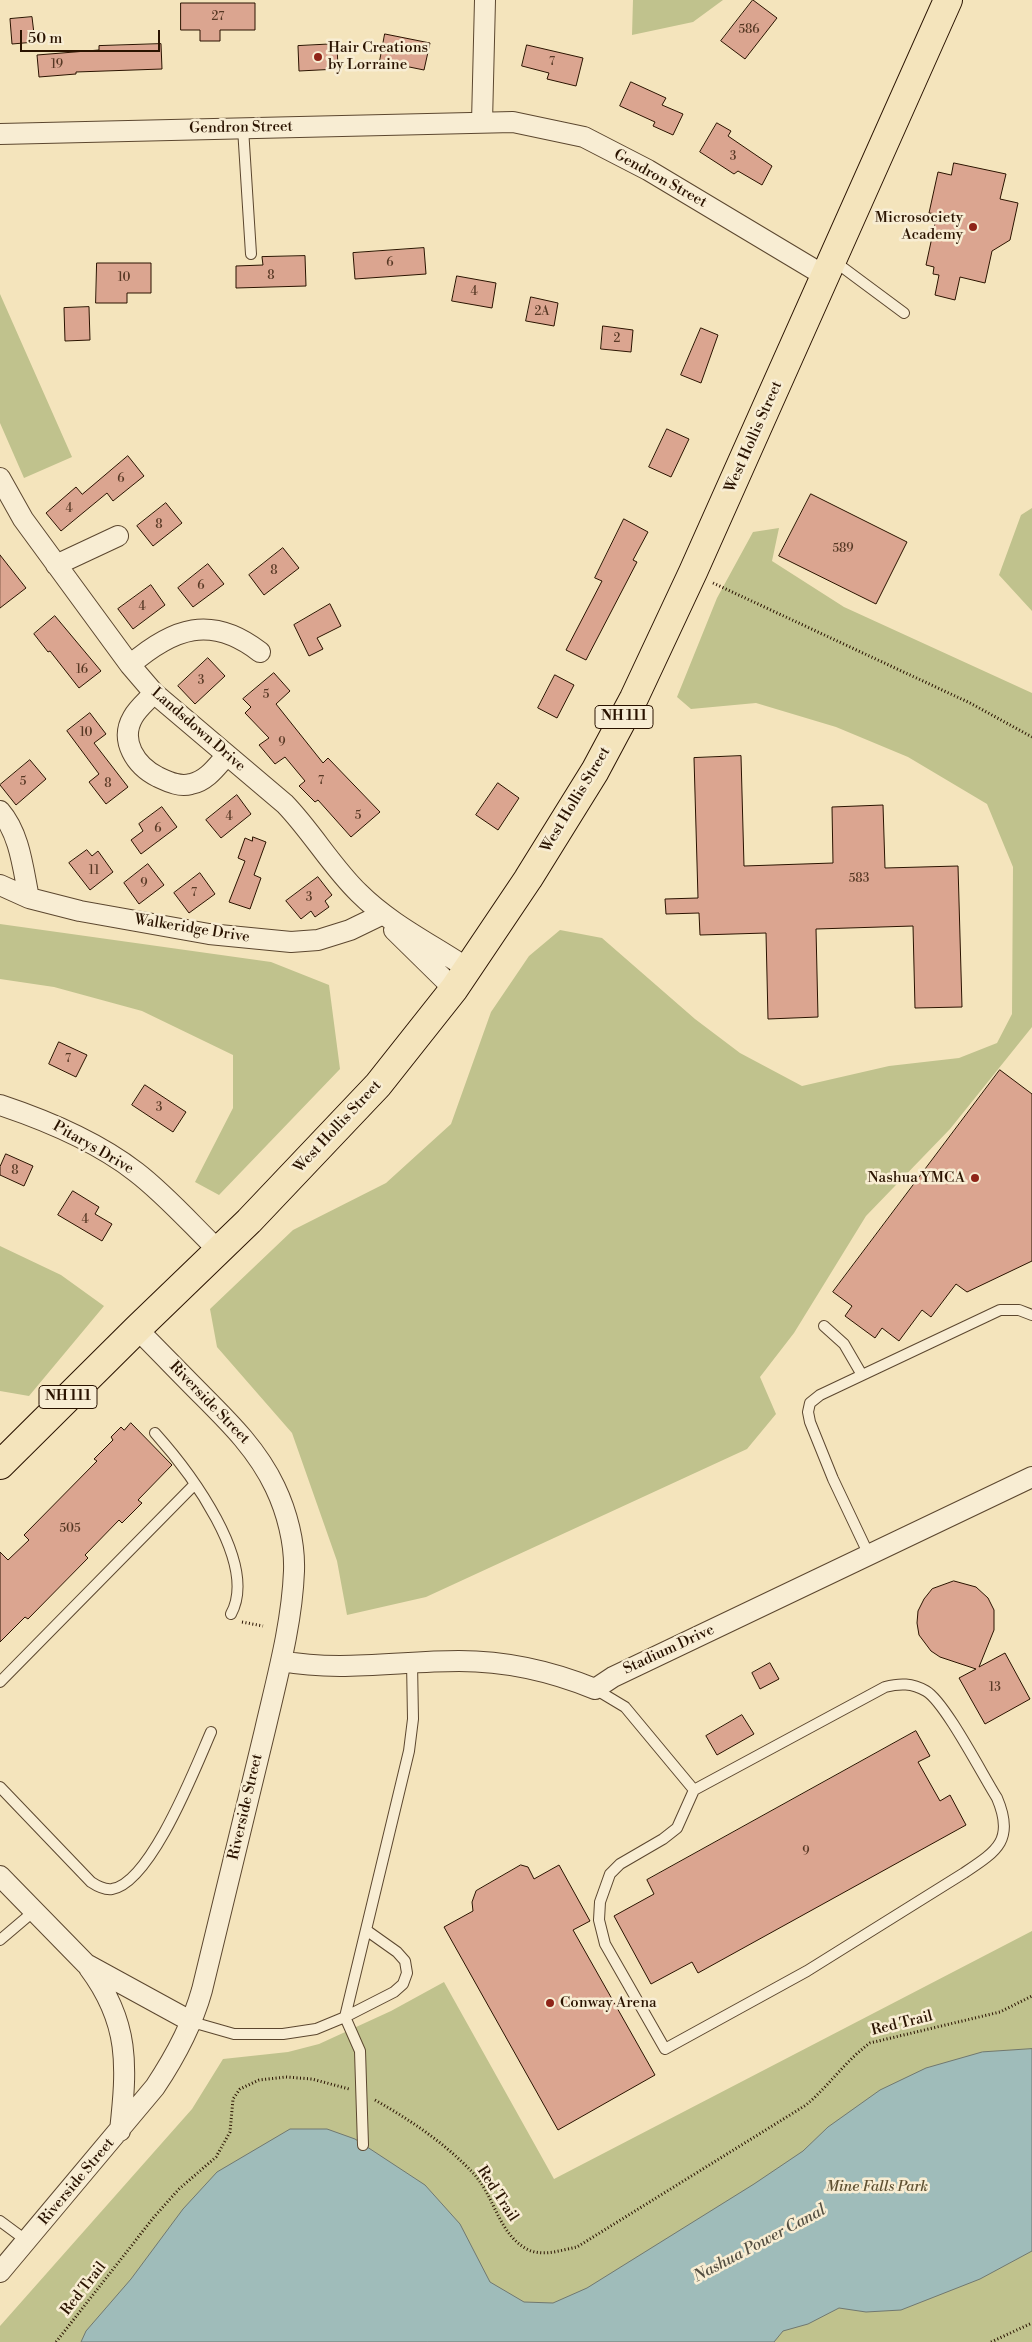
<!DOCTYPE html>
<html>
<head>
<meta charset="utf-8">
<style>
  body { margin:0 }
  #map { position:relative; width:1032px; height:2342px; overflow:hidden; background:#f4e4bc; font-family:"Libre Bodoni",serif }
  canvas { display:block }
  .scale { position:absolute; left:20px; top:30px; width:140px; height:22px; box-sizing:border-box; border:2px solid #2a1300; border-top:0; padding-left:6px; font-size:15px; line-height:18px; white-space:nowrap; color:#2a1300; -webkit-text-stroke:4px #f8edd3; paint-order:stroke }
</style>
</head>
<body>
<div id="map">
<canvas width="1032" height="2342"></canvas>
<div class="scale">50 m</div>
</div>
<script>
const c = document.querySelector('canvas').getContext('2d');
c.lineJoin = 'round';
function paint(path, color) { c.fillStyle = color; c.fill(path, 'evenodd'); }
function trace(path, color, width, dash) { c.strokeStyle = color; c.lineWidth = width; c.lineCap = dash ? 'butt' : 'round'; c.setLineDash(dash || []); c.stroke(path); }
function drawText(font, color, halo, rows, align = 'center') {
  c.font = font + ' "Libre Bodoni",serif'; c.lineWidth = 5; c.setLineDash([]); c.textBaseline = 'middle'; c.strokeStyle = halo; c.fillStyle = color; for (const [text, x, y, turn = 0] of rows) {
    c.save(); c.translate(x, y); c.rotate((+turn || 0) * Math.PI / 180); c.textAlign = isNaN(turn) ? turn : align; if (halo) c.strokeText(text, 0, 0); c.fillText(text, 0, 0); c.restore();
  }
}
paint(new Path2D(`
  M 633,0 L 723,0 L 693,22 L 632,35 Z
  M 0,294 L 72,457 L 24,478 L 0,423 Z
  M 1032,508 L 1032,611 L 999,575 L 1021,515 Z
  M 779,528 L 772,561 L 844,607 L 1032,693 L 1032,1027 L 950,1129 L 866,1216 L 794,1333 L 760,1377 L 776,1414 L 747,1449 L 426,1597 L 347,1615 L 337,1561 L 292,1433 L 217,1347 L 210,1309 L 293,1230 L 386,1183 L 451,1124 L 491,1012 L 529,956 L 560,930 L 602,938 L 695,1019 L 740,1053 L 802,1086 L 889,1066 L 959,1058 L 997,1043 L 1012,1014 L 1013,867 L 987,804 L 908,757 L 836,727 L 756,703 L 691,709 L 677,697 L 717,598 L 753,532 Z
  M 0,924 L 271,962 L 329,985 L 340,1069 L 219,1195 L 195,1182 L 233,1108 L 233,1055 L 142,1011 L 54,987 L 0,979 Z
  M 0,1246 L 61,1275 L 104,1306 L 29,1396 L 0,1391 Z
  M 1032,1931 L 1032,2342 L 0,2342 L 0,2326 L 192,2109 L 223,2059 L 288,2052 L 319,2044 L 391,2011 L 444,1982 L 554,2179 Z`), '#c0c28d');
const water = new Path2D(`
  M 1032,2049 L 1032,2251 L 980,2279 L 901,2310 L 866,2312 L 839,2308 L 808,2324 L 783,2331 L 774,2342 L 81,2342 L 86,2331 L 131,2279 L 183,2209 L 217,2172 L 290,2129 L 327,2129 L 355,2139 L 425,2185 L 460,2224 L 490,2282 L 524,2302 L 553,2303 L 587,2288 L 754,2184 L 803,2151 L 828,2127 L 880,2090 L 926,2068 L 982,2052 Z`);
paint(water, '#9fbcba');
trace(water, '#707870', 1);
const building = new Path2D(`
  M 753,0 L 777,18 L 745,59 L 721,41 Z
  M 181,3 L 255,3 L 255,30 L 220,30 L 220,41 L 200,41 L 200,30 L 181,30 Z
  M 32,17 L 35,42 L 12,44 L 10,19 Z
  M 385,34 L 430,43 L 424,70 L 380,61 Z
  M 161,44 L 162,69 L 76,72 L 76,74 L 39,77 L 37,55 L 99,50 L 99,46 Z
  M 337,44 L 338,69 L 299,71 L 298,46 Z
  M 527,45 L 583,58 L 576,86 L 547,79 L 549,73 L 522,66 Z
  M 631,82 L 666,98 L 662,105 L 683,114 L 673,135 L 653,126 L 655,122 L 620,106 Z
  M 717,123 L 731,131 L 728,136 L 772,166 L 762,185 L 738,171 L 734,174 L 700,152 Z
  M 954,163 L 1006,174 L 1000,199 L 1018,203 L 1010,240 L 992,251 L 985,283 L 960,277 L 955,300 L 935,295 L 939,275 L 933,274 L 934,267 L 926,265 L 937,214 L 929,213 L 938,172 L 951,175 Z
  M 424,248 L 426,274 L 355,279 L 353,253 Z
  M 305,256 L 306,286 L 236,288 L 236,266 L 263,265 L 262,257 Z
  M 97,263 L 151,263 L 151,293 L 127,293 L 127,303 L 96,303 Z
  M 457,276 L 496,283 L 492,308 L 452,301 Z
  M 531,297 L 558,303 L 554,326 L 526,321 Z
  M 89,307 L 90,340 L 65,341 L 64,308 Z
  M 603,326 L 633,330 L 631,352 L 601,349 Z
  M 701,328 L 718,335 L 701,383 L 681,375 Z
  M 667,429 L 689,439 L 671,477 L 649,467 Z
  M 128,456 L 144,476 L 113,501 L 107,493 L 61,531 L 46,513 L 76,487 L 82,494 Z
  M 811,494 L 907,542 L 876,604 L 779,556 Z
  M 166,503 L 182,523 L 153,546 L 137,526 Z
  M 624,519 L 648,532 L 633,560 L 637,562 L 586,660 L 566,650 L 602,581 L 595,578 Z
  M 283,548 L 299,568 L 264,595 L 249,575 Z
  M 0,555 L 26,588 L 0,608 Z
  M 208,564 L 224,584 L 193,607 L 178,588 Z
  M 151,585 L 165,605 L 133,629 L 118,609 Z
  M 330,604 L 341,626 L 317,638 L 323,649 L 309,656 L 294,625 Z
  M 55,616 L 101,671 L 79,688 L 50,651 L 48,652 L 34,634 Z
  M 208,658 L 225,676 L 195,704 L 178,686 Z
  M 274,673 L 290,691 L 276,704 L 323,763 L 328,758 L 380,812 L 351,837 L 318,800 L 315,802 L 299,786 L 305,781 L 285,757 L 275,764 L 259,745 L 269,738 L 245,713 L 251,707 L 243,699 Z
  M 555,675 L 574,685 L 557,718 L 538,708 Z
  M 90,713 L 106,734 L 94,743 L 128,787 L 106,804 L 89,782 L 99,774 L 67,731 Z
  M 741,756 L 744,866 L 833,863 L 832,807 L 883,805 L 885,868 L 958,866 L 962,1007 L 915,1008 L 913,926 L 816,929 L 818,1017 L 768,1019 L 766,933 L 700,935 L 699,913 L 666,914 L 665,899 L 698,898 L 694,758 Z
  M 30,760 L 46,779 L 16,805 L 0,785 Z
  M 498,783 L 519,798 L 498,830 L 476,815 Z
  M 237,795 L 251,814 L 221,838 L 206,820 Z
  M 162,807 L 177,827 L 141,854 L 131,840 L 143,831 L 139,824 Z
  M 253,837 L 266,842 L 254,875 L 261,878 L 250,909 L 229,902 L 245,861 L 238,858 L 245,838 L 252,841 Z
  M 87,850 L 92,856 L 98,851 L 113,872 L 90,890 L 69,863 Z
  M 148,864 L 164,885 L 139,904 L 124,883 Z
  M 200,873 L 215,894 L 189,913 L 174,893 Z
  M 318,877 L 332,895 L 325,901 L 329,907 L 315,917 L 311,911 L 301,919 L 286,901 Z
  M 59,1042 L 87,1055 L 76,1077 L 49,1064 Z
  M 1000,1070 L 1032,1094 L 1032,1261 L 967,1292 L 956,1284 L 931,1317 L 922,1310 L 899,1341 L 882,1328 L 875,1338 L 845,1316 L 852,1306 L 833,1292 Z
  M 145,1085 L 186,1112 L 173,1132 L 132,1105 Z
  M 6,1154 L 33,1166 L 24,1186 L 0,1175 L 0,1167 Z
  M 73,1191 L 99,1207 L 95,1214 L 112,1224 L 102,1241 L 58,1215 Z
  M 131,1423 L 172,1465 L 138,1500 L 142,1503 L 122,1523 L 119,1520 L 85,1555 L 88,1558 L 28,1619 L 25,1617 L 0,1642 L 0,1552 L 8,1560 L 29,1540 L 24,1535 L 97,1461 L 94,1459 L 113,1440 L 111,1437 L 121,1427 L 124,1430 Z
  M 954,1581 L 976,1587 L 988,1598 L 994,1610 L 994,1630 L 979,1667 L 1005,1653 L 1030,1699 L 985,1724 L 959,1678 L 976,1669 L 940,1657 L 931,1651 L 919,1635 L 917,1623 L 918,1611 L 924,1599 L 932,1589 Z
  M 770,1663 L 779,1679 L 760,1689 L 752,1673 Z
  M 742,1715 L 754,1734 L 717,1755 L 706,1736 Z
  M 916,1731 L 930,1756 L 918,1762 L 940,1801 L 950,1795 L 966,1825 L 698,1973 L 692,1962 L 651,1984 L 614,1916 L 654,1894 L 647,1880 Z
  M 521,1865 L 528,1867 L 534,1879 L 559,1865 L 590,1921 L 573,1930 L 655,2075 L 558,2130 L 444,1927 L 473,1911 L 472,1902 L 476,1891 Z`);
paint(building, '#dba590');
trace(building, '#2a1300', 1);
const lane = new Path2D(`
  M 243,128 L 251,254
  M 834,261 L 904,313
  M 824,1326 L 844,1344 L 862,1375
  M 155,1433 C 189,1471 259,1563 231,1614
  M 869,1555 L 833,1479 L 810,1422 L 808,1412 L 810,1403 L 820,1395 L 1000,1310 L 1019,1310 L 1032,1315
  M 0,1682 L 195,1484
  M 595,1689 L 625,1707 L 694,1790 L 885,1687 C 900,1683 912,1683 926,1691 C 945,1702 983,1776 997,1798 C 1015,1840 997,1851 964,1873 L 807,1971 L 665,2049 L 605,1944 L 599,1920 L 600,1902 L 610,1874 L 620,1864 L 663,1839 L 677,1828 L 694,1790
  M 0,1787 L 91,1882 C 97,1886 104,1890 112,1889 C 151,1883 196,1766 211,1732
  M 0,1940 L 33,1912
  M 192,2022 L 234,2034 L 283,2034 L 316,2029 L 345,2017 L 394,1992 L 403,1984 L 407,1973 L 405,1961 L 397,1952 L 366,1930
  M 363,2145 L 360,2051 L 345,2017 L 409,1751 L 413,1719 L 412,1662
  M 0,2221 L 27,2241`);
const street = new Path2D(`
  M 482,122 L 485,0
  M 0,134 L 513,122 L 584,137 L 648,170 L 825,276
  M 0,478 L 23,519 L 130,665 L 154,693 L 285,804 C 312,832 332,867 359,893 C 390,924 431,944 467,968
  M 56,565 L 118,536
  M 130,665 C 173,628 211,614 260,652
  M 154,693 C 147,701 138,708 133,717 C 119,741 136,766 158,777 C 169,782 179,787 191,784 C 207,781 217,766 227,755
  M 0,811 C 20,834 23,869 29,898
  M 0,885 L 29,898 L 80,911 L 209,934 L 291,942 L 318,940 L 350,930 L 383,914
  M 394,930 L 454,989
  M 0,1105 C 48,1121 96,1141 136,1172 C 166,1195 192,1225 219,1251
  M 281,1661 C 340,1672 399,1661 459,1661 C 506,1661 551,1671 595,1689 L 613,1677 L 1032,1477
  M 0,1876 L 86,1964 L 192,2022
  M 89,1968 C 130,2023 127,2066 120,2131
  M 0,2272 L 155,2087 C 175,2057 192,2026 202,1990 C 223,1904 244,1817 265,1730 C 277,1678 292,1624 294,1571 C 295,1543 287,1512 275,1487 C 258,1451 231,1424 203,1396 C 181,1374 159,1351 137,1329`);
const primary = new Path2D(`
  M 0,1465 L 137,1329 L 249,1221 L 378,1085 L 454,989 L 528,879 L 595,771 L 634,698 L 693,572 L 948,0`);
trace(lane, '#5c472f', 12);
trace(street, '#5c472f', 22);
trace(primary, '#2a1300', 30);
trace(new Path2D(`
  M 713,583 L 970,703 L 1032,737
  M 242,1622 L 263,1626
  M 375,2100 C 410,2120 445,2143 473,2173 C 494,2195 498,2232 525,2248 C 541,2258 561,2250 577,2247 L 806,2105 C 829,2086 846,2060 870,2043 L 1000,2012 L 1032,1996
  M 56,2342 L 154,2217 L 179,2189 L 216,2157 L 230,2132 L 233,2099 L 240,2089 L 259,2080 L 286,2077 L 312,2079 L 349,2089
  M 991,2342 L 1032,2323`), '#2a1300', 3, [1, 2.5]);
trace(lane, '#f8edd3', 10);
trace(street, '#f8edd3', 20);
trace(primary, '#f4e4bc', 28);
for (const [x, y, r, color] of [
  [318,57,5,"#8f2418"],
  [973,227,5,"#8f2418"],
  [975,1178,5,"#8f2418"],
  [550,2003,5,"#8f2418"]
]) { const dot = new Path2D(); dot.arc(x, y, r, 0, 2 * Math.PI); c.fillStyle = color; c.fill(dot); trace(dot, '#f8edd3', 2); }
drawText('12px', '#563824', null, [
  ["27",218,17],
  ["586",749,30],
  ["7",552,62],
  ["19",57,65],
  ["3",733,157],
  ["6",390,263],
  ["8",271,276],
  ["10",124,278],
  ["4",474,292],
  ["2A",542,312],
  ["2",617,339],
  ["6",121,479],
  ["4",69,509],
  ["8",159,525],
  ["589",843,549],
  ["8",274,571],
  ["6",201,586],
  ["4",142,607],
  ["16",82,670],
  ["3",201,681],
  ["5",266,695],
  ["10",86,733],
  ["9",282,743],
  ["7",321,781],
  ["5",23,782],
  ["8",108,784],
  ["5",358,816],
  ["4",229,817],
  ["6",158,829],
  ["11",94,871],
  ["583",859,879],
  ["9",144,884],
  ["7",194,893],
  ["3",309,898],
  ["7",68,1059],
  ["3",159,1108],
  ["8",15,1171],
  ["4",85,1220],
  ["505",70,1529],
  ["13",995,1688],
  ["9",806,1852]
]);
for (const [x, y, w] of [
  [624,717,58],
  [68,1397,58]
]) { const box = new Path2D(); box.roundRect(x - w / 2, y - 11.5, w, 23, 4); c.fillStyle = '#f8edd3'; c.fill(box); trace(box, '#2a1300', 1); }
drawText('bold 14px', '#2a1300', null, [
  ["NH 111",624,717],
  ["NH 111",68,1397]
]);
drawText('15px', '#2a1300', '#f8edd3', [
  ["Hair Creations",328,48],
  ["by Lorraine",328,65],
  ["Microsociety",963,218,"right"],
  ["Academy",963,235,"right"],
  ["Nashua YMCA",965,1178,"right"],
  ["Conway Arena",560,2003]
], 'left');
drawText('15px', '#2a1300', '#f8edd3', [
  ["Gendron Street",241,128,-1],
  ["Gendron Street",660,179,29],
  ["West Hollis Street",754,437,-66],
  ["Landsdown Drive",198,730,41],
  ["West Hollis Street",576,800,-59],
  ["Walkeridge Drive",192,929,9],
  ["West Hollis Street",338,1127,-47],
  ["Pitarys Drive",93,1148,30],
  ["Riverside Street",209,1403,46],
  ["Stadium Drive",669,1650,-25],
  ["Riverside Street",246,1807,-77],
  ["Red Trail",902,2024,-14],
  ["Riverside Street",77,2182,-50],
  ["Red Trail",497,2194,57],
  ["Red Trail",84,2289,-52]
]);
drawText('italic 15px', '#5e5031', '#f8edd3', [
  ["Mine Falls Park",877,2187]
]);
drawText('italic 16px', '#534e41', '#f8edd3', [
  ["Nashua Power Canal",760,2244,-28]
]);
</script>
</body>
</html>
